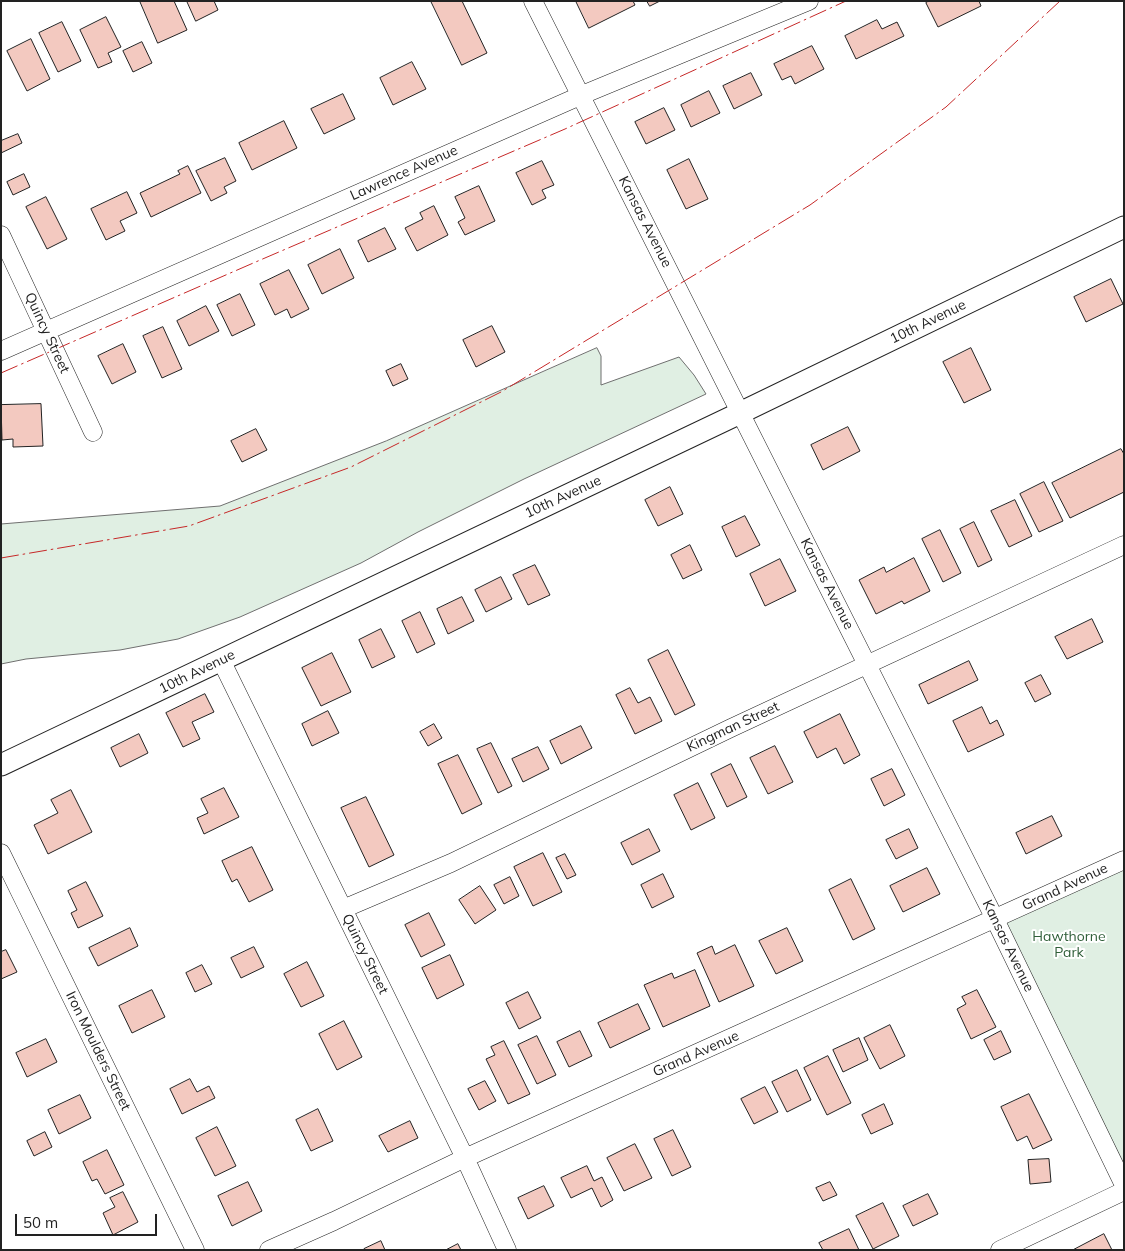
<!DOCTYPE html>
<html>
<head>
<meta charset="utf-8">
<style>
  body { margin:0 }
  #map { position:relative; width:1125px; height:1251px; overflow:hidden; background:#fff; font-family:Mulish,sans-serif }
  canvas { display:block }
  .frame { position:absolute; inset:0; border:2px solid #222; pointer-events:none }
  .scale { position:absolute; left:15px; top:1214px; width:142px; height:22px; box-sizing:border-box; border:2px solid #222; border-top:0; padding-left:6px; font-size:15px; line-height:18px; white-space:nowrap; color:#222; -webkit-text-stroke:4px #fff; paint-order:stroke }
</style>
</head>
<body>
<div id="map">
<canvas width="1125" height="1251"></canvas>
<div class="frame"></div>
<div class="scale">50 m</div>
</div>
<script>
const c = document.querySelector('canvas').getContext('2d');
c.lineJoin = 'round';
function paint(path, color) { c.fillStyle = color; c.fill(path, 'evenodd'); }
function trace(path, color, width, dash) { c.strokeStyle = color; c.lineWidth = width; c.lineCap = dash ? 'butt' : 'round'; c.setLineDash(dash || []); c.stroke(path); }
function drawText(font, color, halo, rows, align = 'center') {
  c.font = font + ' Mulish,sans-serif'; c.lineWidth = 4; c.setLineDash([]); c.textBaseline = 'middle'; c.strokeStyle = halo; c.fillStyle = color; for (const [text, x, y, turn = 0] of rows) {
    c.save(); c.translate(x, y); c.rotate((+turn || 0) * Math.PI / 180); c.textAlign = isNaN(turn) ? turn : align; if (halo) c.strokeText(text, 0, 0); c.fillText(text, 0, 0); c.restore();
  }
}
const green = new Path2D(`
  M 597,348 L 601,356 L 601,385 L 679,357 L 694,375 L 706,394 L 524,479 L 418,532 L 361,563 L 240,617 L 178,639 L 120,650 L 26,659 L 1,664 L 1,524 L 220,506 L 386,441 Z
  M 1124,860 L 1124,1185 L 995,919 Z`);
paint(green, '#e0efe3');
trace(green, '#6f6f6f', 1);
const building = new Path2D(`
  M 140,1 L 174,1 L 187,30 L 158,43 Z
  M 187,1 L 214,1 L 218,10 L 196,21 Z
  M 431,1 L 462,1 L 487,53 L 462,65 Z
  M 576,1 L 633,1 L 635,5 L 589,28 Z
  M 647,1 L 660,1 L 650,6 Z
  M 929,1 L 979,1 L 981,6 L 938,27 L 926,3 Z
  M 106,17 L 121,47 L 108,53 L 112,62 L 98,68 L 80,30 Z
  M 877,20 L 882,29 L 897,22 L 904,36 L 856,59 L 845,36 Z
  M 62,22 L 81,61 L 58,72 L 39,33 Z
  M 31,39 L 50,79 L 27,91 L 7,51 Z
  M 142,42 L 152,63 L 133,72 L 123,51 Z
  M 812,46 L 824,69 L 795,84 L 791,76 L 782,80 L 774,64 Z
  M 412,62 L 426,89 L 393,105 L 380,78 Z
  M 751,73 L 762,95 L 734,109 L 723,86 Z
  M 709,91 L 720,113 L 691,127 L 681,105 Z
  M 343,94 L 355,119 L 324,134 L 311,109 Z
  M 664,108 L 675,130 L 646,144 L 635,122 Z
  M 284,121 L 297,148 L 252,170 L 239,143 Z
  M 18,134 L 22,143 L 1,153 L 1,141 Z
  M 225,158 L 236,181 L 224,187 L 227,193 L 211,201 L 196,171 Z
  M 689,159 L 708,199 L 686,209 L 667,170 Z
  M 542,161 L 554,185 L 542,190 L 546,198 L 532,205 L 516,173 Z
  M 188,166 L 201,193 L 151,217 L 140,193 L 180,174 L 178,171 Z
  M 24,174 L 30,187 L 13,195 L 7,182 Z
  M 479,186 L 495,221 L 465,235 L 458,222 L 465,218 L 455,197 Z
  M 127,192 L 137,213 L 120,221 L 125,231 L 106,240 L 91,209 Z
  M 46,197 L 67,239 L 47,249 L 26,207 Z
  M 434,206 L 448,235 L 417,251 L 405,228 L 423,219 L 420,213 Z
  M 385,228 L 396,249 L 368,262 L 358,241 Z
  M 340,249 L 354,278 L 322,294 L 308,265 Z
  M 289,270 L 309,309 L 291,318 L 287,309 L 275,315 L 260,284 Z
  M 1111,279 L 1123,304 L 1086,322 L 1074,297 Z
  M 240,294 L 255,325 L 232,336 L 217,305 Z
  M 206,306 L 219,331 L 189,346 L 177,321 Z
  M 492,326 L 505,352 L 476,367 L 463,340 Z
  M 163,327 L 182,369 L 162,378 L 143,336 Z
  M 123,344 L 136,372 L 112,384 L 98,356 Z
  M 971,348 L 991,390 L 964,403 L 943,362 Z
  M 401,364 L 408,379 L 393,386 L 386,371 Z
  M 41,404 L 43,446 L 13,447 L 13,439 L 2,440 L 1,405 Z
  M 848,427 L 860,451 L 823,470 L 811,445 Z
  M 256,429 L 267,450 L 242,462 L 231,441 Z
  M 1121,449 L 1124,454 L 1124,492 L 1070,518 L 1052,483 Z
  M 1044,482 L 1063,521 L 1039,532 L 1020,494 Z
  M 670,487 L 683,514 L 658,526 L 645,500 Z
  M 1015,500 L 1032,536 L 1009,547 L 991,511 Z
  M 745,516 L 760,545 L 736,557 L 722,527 Z
  M 974,522 L 992,560 L 978,567 L 960,529 Z
  M 940,530 L 961,573 L 943,582 L 922,539 Z
  M 690,545 L 702,570 L 683,579 L 671,555 Z
  M 914,558 L 930,591 L 904,604 L 902,601 L 876,614 L 859,580 L 884,567 L 886,572 Z
  M 780,559 L 796,591 L 765,606 L 750,574 Z
  M 535,565 L 550,595 L 528,605 L 513,575 Z
  M 501,577 L 512,599 L 486,612 L 475,590 Z
  M 462,597 L 474,621 L 448,634 L 437,609 Z
  M 420,612 L 435,644 L 417,653 L 402,621 Z
  M 1092,619 L 1103,642 L 1067,659 L 1055,637 Z
  M 381,629 L 395,657 L 372,668 L 359,640 Z
  M 668,650 L 695,705 L 675,715 L 648,660 Z
  M 332,653 L 351,692 L 321,706 L 302,668 Z
  M 969,661 L 978,680 L 928,704 L 919,685 Z
  M 1041,675 L 1051,694 L 1035,702 L 1025,683 Z
  M 630,688 L 638,703 L 650,697 L 662,721 L 635,734 L 616,695 Z
  M 205,694 L 214,712 L 192,722 L 200,739 L 183,747 L 166,713 Z
  M 982,707 L 990,724 L 997,720 L 1004,735 L 968,752 L 953,721 Z
  M 328,711 L 339,733 L 312,746 L 302,724 Z
  M 840,714 L 860,755 L 844,764 L 836,748 L 817,758 L 804,732 Z
  M 434,724 L 442,738 L 428,746 L 420,732 Z
  M 581,726 L 592,748 L 561,764 L 550,741 Z
  M 139,734 L 148,753 L 120,767 L 111,748 Z
  M 491,743 L 512,786 L 498,793 L 477,749 Z
  M 775,746 L 793,782 L 768,794 L 750,758 Z
  M 538,747 L 549,769 L 523,782 L 512,759 Z
  M 458,755 L 482,804 L 462,814 L 438,764 Z
  M 731,764 L 747,797 L 727,807 L 711,774 Z
  M 892,769 L 905,795 L 884,806 L 871,779 Z
  M 698,783 L 715,818 L 691,830 L 674,795 Z
  M 224,788 L 239,817 L 204,834 L 197,818 L 208,813 L 201,799 Z
  M 71,790 L 92,832 L 48,854 L 34,825 L 58,813 L 51,800 Z
  M 366,797 L 394,855 L 369,867 L 341,808 Z
  M 1052,816 L 1062,836 L 1026,854 L 1016,833 Z
  M 649,829 L 660,851 L 632,865 L 621,843 Z
  M 909,829 L 918,848 L 896,859 L 886,840 Z
  M 252,847 L 273,890 L 249,902 L 237,879 L 232,882 L 222,861 Z
  M 543,853 L 562,892 L 533,906 L 514,867 Z
  M 565,854 L 576,875 L 567,879 L 556,858 Z
  M 927,868 L 940,894 L 903,912 L 890,886 Z
  M 663,874 L 674,897 L 652,908 L 641,885 Z
  M 510,877 L 519,896 L 504,904 L 494,885 Z
  M 851,879 L 875,929 L 853,940 L 829,890 Z
  M 86,882 L 103,916 L 78,928 L 71,913 L 77,910 L 68,891 Z
  M 480,886 L 496,910 L 475,924 L 459,900 Z
  M 429,913 L 445,945 L 421,957 L 405,925 Z
  M 130,928 L 138,946 L 98,966 L 89,948 Z
  M 787,928 L 803,961 L 776,974 L 759,941 Z
  M 735,945 L 754,986 L 719,1002 L 697,953 L 712,946 L 715,954 Z
  M 254,947 L 264,967 L 241,978 L 231,958 Z
  M 6,950 L 17,972 L 1,979 L 1,952 Z
  M 450,955 L 464,985 L 437,999 L 422,968 Z
  M 307,962 L 324,996 L 301,1007 L 284,974 Z
  M 202,965 L 212,984 L 195,992 L 186,973 Z
  M 695,970 L 710,1006 L 663,1027 L 644,985 L 672,973 L 674,978 Z
  M 152,990 L 165,1017 L 132,1033 L 119,1006 Z
  M 977,990 L 996,1027 L 971,1039 L 957,1009 L 966,1004 L 962,997 Z
  M 528,992 L 541,1018 L 519,1029 L 506,1003 Z
  M 638,1004 L 650,1029 L 610,1048 L 598,1023 Z
  M 344,1021 L 362,1057 L 337,1070 L 319,1034 Z
  M 890,1025 L 905,1056 L 880,1069 L 864,1038 Z
  M 580,1031 L 592,1056 L 569,1067 L 557,1042 Z
  M 1001,1031 L 1011,1052 L 994,1060 L 984,1040 Z
  M 537,1036 L 556,1075 L 537,1084 L 518,1045 Z
  M 859,1038 L 868,1060 L 843,1072 L 833,1050 Z
  M 46,1039 L 57,1062 L 27,1077 L 16,1053 Z
  M 504,1041 L 530,1094 L 508,1104 L 486,1059 L 495,1055 L 491,1047 Z
  M 828,1056 L 851,1103 L 827,1115 L 804,1068 Z
  M 797,1070 L 811,1100 L 787,1112 L 772,1082 Z
  M 190,1079 L 197,1092 L 209,1086 L 215,1098 L 182,1114 L 170,1089 Z
  M 485,1081 L 496,1101 L 479,1110 L 468,1089 Z
  M 765,1087 L 778,1112 L 754,1124 L 741,1099 Z
  M 1029,1094 L 1052,1140 L 1033,1149 L 1027,1136 L 1017,1141 L 1001,1107 Z
  M 80,1095 L 91,1118 L 59,1134 L 48,1110 Z
  M 884,1104 L 893,1124 L 871,1134 L 862,1115 Z
  M 318,1109 L 333,1141 L 311,1151 L 296,1120 Z
  M 410,1121 L 418,1138 L 388,1152 L 379,1136 Z
  M 217,1127 L 236,1166 L 215,1176 L 196,1138 Z
  M 673,1130 L 691,1167 L 672,1176 L 654,1139 Z
  M 45,1132 L 52,1147 L 34,1156 L 27,1141 Z
  M 635,1144 L 652,1178 L 624,1191 L 607,1158 Z
  M 107,1150 L 124,1185 L 105,1194 L 97,1179 L 92,1181 L 83,1162 Z
  M 1049,1159 L 1051,1182 L 1030,1184 L 1028,1160 Z
  M 587,1166 L 594,1181 L 602,1177 L 613,1200 L 601,1207 L 592,1188 L 571,1198 L 561,1178 Z
  M 248,1182 L 262,1211 L 232,1226 L 218,1196 Z
  M 830,1182 L 837,1195 L 823,1201 L 816,1188 Z
  M 544,1186 L 554,1206 L 528,1219 L 518,1198 Z
  M 123,1192 L 138,1222 L 113,1235 L 103,1213 L 115,1207 L 110,1198 Z
  M 928,1194 L 938,1214 L 913,1226 L 903,1206 Z
  M 883,1203 L 899,1236 L 873,1249 L 856,1216 Z
  M 849,1229 L 859,1250 L 823,1250 L 819,1243 Z
  M 1104,1234 L 1112,1250 L 1073,1250 Z
  M 381,1241 L 385,1250 L 364,1250 L 364,1249 Z
  M 458,1244 L 461,1250 L 446,1250 Z`);
paint(building, '#f3c9c0');
trace(building, '#222', 1);
const minor = new Path2D(`
  M 533,1 L 988,905 L 1124,1185
  M 1,235 L 93,432
  M 1,351 L 582,95 L 809,1
  M 221,660 L 465,1158 L 507,1250
  M 1,853 L 195,1250
  M 343,909 L 451,863 L 731,728 L 1124,545
  M 269,1250 L 334,1221 L 465,1158 L 1124,860
  M 1000,1250 L 1124,1191`);
const tertiary = new Path2D(`
  M 1,765 L 740,413 L 1124,227`);
trace(minor, '#222', 19);
trace(tertiary, '#222', 23);
trace(minor, '#fff', 18);
trace(tertiary, '#fff', 21);
trace(new Path2D(`
  M 1,373 L 251,264 L 565,129 L 846,1
  M 1,558 L 189,526 L 351,467 L 501,392 L 810,205 L 946,107 L 1060,1`), '#c62828', 1, [18, 4, 2.5, 4]);
drawText('14px', '#222', '#fff', [
  ["Lawrence Avenue",404,173,-24],
  ["Kansas Avenue",645,222,63],
  ["10th Avenue",928,322,-26],
  ["Quincy Street",47,333,65],
  ["10th Avenue",563,497,-25],
  ["Kansas Avenue",827,584,63],
  ["10th Avenue",197,672,-26],
  ["Kingman Street",733,727,-25],
  ["Grand Avenue",1065,887,-25],
  ["Kansas Avenue",1008,946,64],
  ["Quincy Street",365,954,64],
  ["Iron Moulders Street",98,1051,64],
  ["Grand Avenue",696,1054,-24]
]);
drawText('14px', '#2f5e38', '#fff', [
  ["Hawthorne",1069,937],
  ["Park",1069,953]
]);
</script>
</body>
</html>
